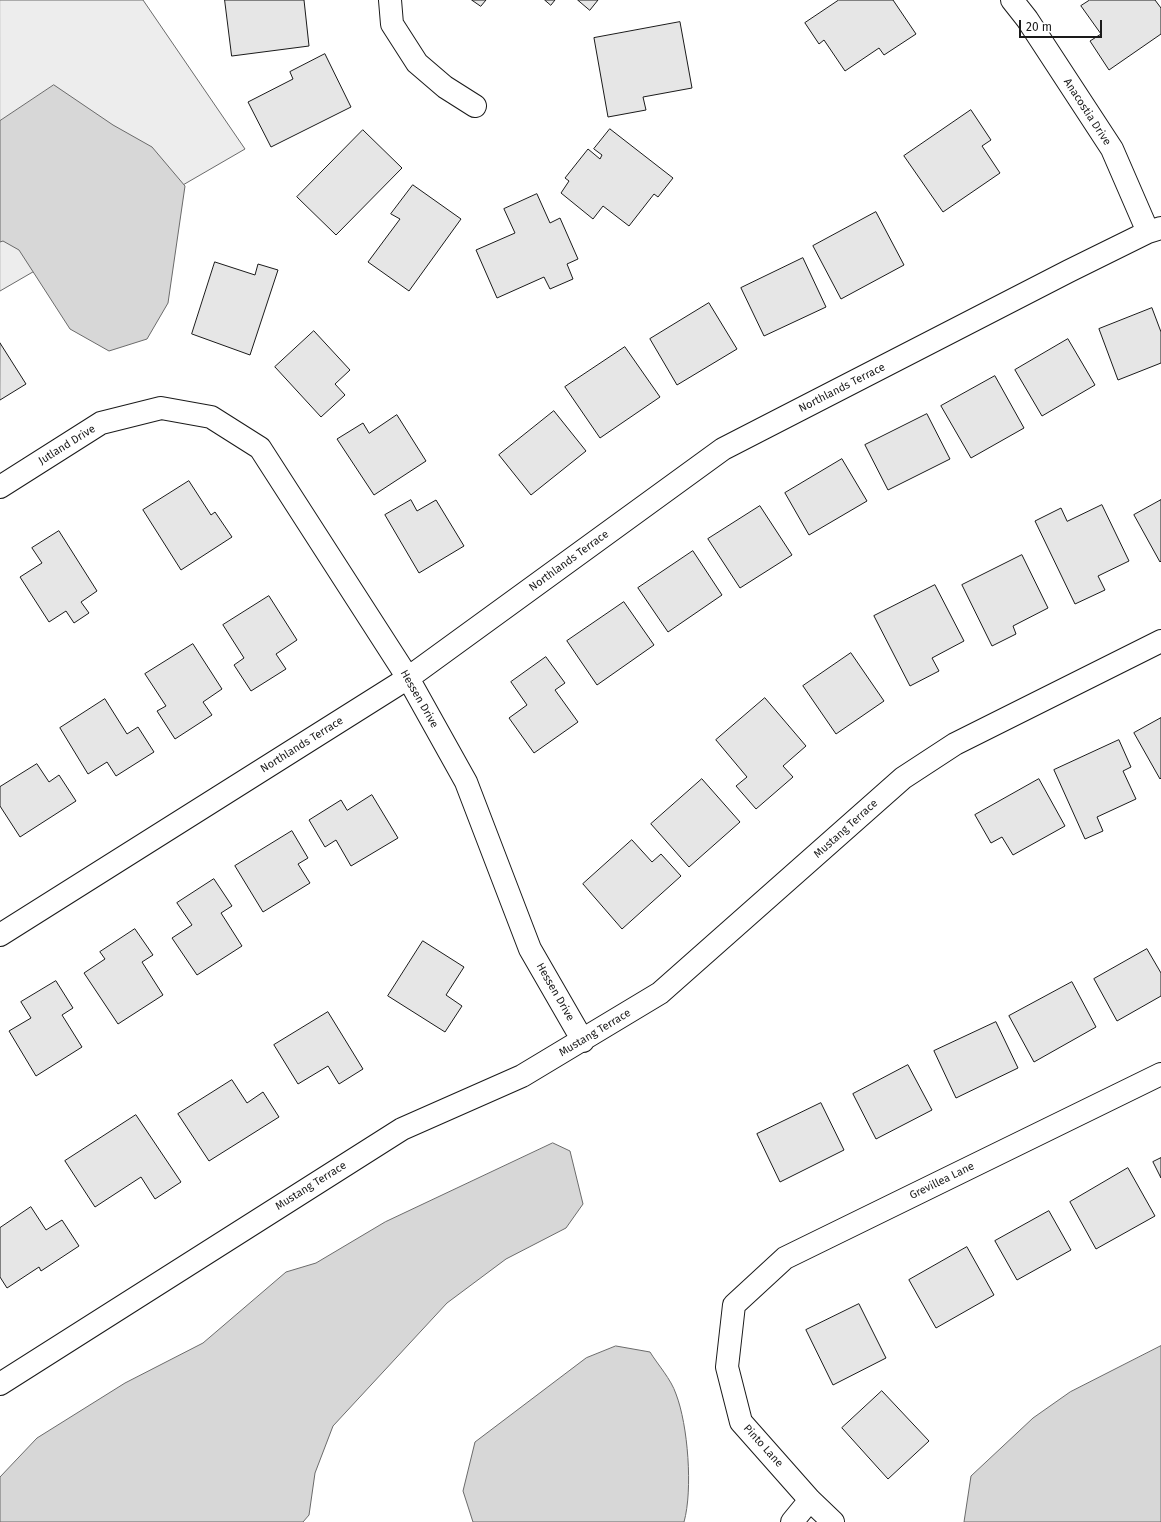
<!DOCTYPE html>
<html>
<head>
<meta charset="utf-8">
<style>
  body { margin:0 }
  #map { position:relative; width:1161px; height:1522px; overflow:hidden; background:#fff; font-family:"Fira Sans",sans-serif }
  canvas { display:block }
  .scale { position:absolute; left:1019px; top:20px; width:83px; height:18px; box-sizing:border-box; border:2px solid #1a1a1a; border-top:0; padding-left:5px; font-size:12px; line-height:14px; white-space:nowrap; color:#1a1a1a; -webkit-text-stroke:3px #fff; paint-order:stroke }
</style>
</head>
<body>
<div id="map">
<canvas width="1161" height="1522"></canvas>
<div class="scale">20 m</div>
</div>
<script>
const c = document.querySelector('canvas').getContext('2d');
c.lineJoin = 'round';
function paint(path, color) { c.fillStyle = color; c.fill(path, 'evenodd'); }
function trace(path, color, width, dash) { c.strokeStyle = color; c.lineWidth = width; c.lineCap = dash ? 'butt' : 'round'; c.setLineDash(dash || []); c.stroke(path); }
function drawText(font, color, halo, rows, align = 'center') {
  c.font = font + ' "Fira Sans",sans-serif'; c.lineWidth = 3; c.setLineDash([]); c.textBaseline = 'middle'; c.strokeStyle = halo; c.fillStyle = color; for (const [text, x, y, turn = 0] of rows) {
    c.save(); c.translate(x, y); c.rotate((+turn || 0) * Math.PI / 180); c.textAlign = isNaN(turn) ? turn : align; if (halo) c.strokeText(text, 0, 0); c.fillText(text, 0, 0); c.restore();
  }
}
const built = new Path2D(`
  M 0,0 L 143,0 L 245,149 L 0,291 Z`);
paint(built, '#ededed');
trace(built, '#6a6a6a', 1);
const water = new Path2D(`
  M 54,85 L 113,125 L 152,147 L 185,186 L 168,303 L 147,339 L 109,351 L 70,329 L 19,250 L 3,241 L 0,242 L 0,121 Z
  M 553,1143 L 570,1151 L 583,1204 L 566,1228 L 506,1259 L 447,1303 L 333,1426 L 315,1473 L 309,1515 L 303,1522 L 0,1522 L 0,1477 L 37,1438 L 125,1383 L 203,1343 L 286,1272 L 316,1263 L 385,1222 Z
  M 616,1346 L 650,1352 C 658,1365 671,1379 676,1394 C 688,1425 693,1490 684,1522 L 473,1522 L 463,1491 L 475,1442 L 586,1358 Z
  M 1161,1346 L 1161,1522 L 964,1522 L 971,1476 L 1033,1418 L 1070,1392 Z`);
paint(water, '#d7d7d7');
trace(water, '#6a6a6a', 1);
const building = new Path2D(`
  M 225,0 L 304,0 L 309,46 L 232,56 Z
  M 472,0 L 486,0 L 481,6 Z
  M 545,0 L 555,0 L 551,5 Z
  M 578,0 L 598,0 L 590,10 Z
  M 839,0 L 893,0 L 916,34 L 884,55 L 879,48 L 845,71 L 824,40 L 819,44 L 805,23 Z
  M 1090,0 L 1155,0 L 1161,8 L 1161,34 L 1109,70 L 1090,41 L 1101,34 L 1081,6 Z
  M 680,22 L 692,88 L 643,97 L 646,110 L 608,117 L 594,38 Z
  M 325,54 L 351,107 L 271,147 L 248,102 L 293,79 L 290,72 Z
  M 971,110 L 991,140 L 982,146 L 1000,173 L 943,212 L 904,156 Z
  M 610,129 L 673,178 L 658,197 L 654,194 L 629,226 L 603,206 L 593,219 L 561,193 L 569,181 L 565,178 L 588,149 L 600,159 L 602,155 L 594,149 Z
  M 363,130 L 402,168 L 336,235 L 297,197 Z
  M 413,185 L 461,219 L 409,291 L 368,262 L 400,219 L 391,214 Z
  M 537,194 L 550,223 L 560,218 L 578,259 L 567,264 L 573,279 L 550,289 L 544,277 L 497,298 L 476,250 L 515,233 L 504,209 Z
  M 876,212 L 904,265 L 841,299 L 813,246 Z
  M 803,258 L 826,307 L 764,336 L 741,288 Z
  M 215,262 L 255,275 L 258,264 L 278,270 L 250,355 L 192,334 Z
  M 709,303 L 737,349 L 677,385 L 650,339 Z
  M 1152,308 L 1161,332 L 1161,363 L 1118,380 L 1099,329 Z
  M 314,331 L 350,370 L 335,384 L 345,395 L 321,417 L 275,367 Z
  M 1068,339 L 1095,385 L 1042,416 L 1015,370 Z
  M 0,343 L 26,384 L 0,400 Z
  M 625,347 L 660,397 L 600,438 L 565,387 Z
  M 995,376 L 1024,428 L 971,458 L 941,406 Z
  M 554,411 L 586,451 L 531,495 L 499,455 Z
  M 927,414 L 950,459 L 888,490 L 865,445 Z
  M 397,415 L 426,461 L 374,495 L 337,439 L 363,423 L 369,433 Z
  M 842,459 L 867,501 L 809,535 L 785,493 Z
  M 189,481 L 211,515 L 215,512 L 232,537 L 181,570 L 143,510 Z
  M 411,500 L 417,511 L 436,500 L 464,546 L 419,573 L 385,515 Z
  M 1161,500 L 1161,561 L 1160,562 L 1134,515 Z
  M 1102,505 L 1129,561 L 1098,576 L 1105,590 L 1075,604 L 1035,521 L 1061,508 L 1067,521 Z
  M 760,506 L 792,555 L 740,588 L 708,539 Z
  M 59,531 L 97,591 L 81,602 L 89,613 L 74,623 L 66,611 L 49,622 L 20,577 L 42,563 L 32,548 Z
  M 693,551 L 722,595 L 668,632 L 638,588 Z
  M 1022,555 L 1048,608 L 1013,626 L 1016,634 L 992,646 L 962,585 Z
  M 935,585 L 964,641 L 932,658 L 939,671 L 910,686 L 874,616 Z
  M 269,596 L 297,640 L 276,654 L 286,669 L 251,691 L 234,665 L 244,658 L 223,625 Z
  M 624,602 L 654,645 L 597,685 L 567,641 Z
  M 193,644 L 222,689 L 203,702 L 212,715 L 175,739 L 157,711 L 166,706 L 145,674 Z
  M 851,653 L 884,701 L 836,734 L 803,686 Z
  M 546,657 L 565,683 L 555,690 L 578,722 L 534,753 L 509,718 L 527,705 L 511,682 Z
  M 765,698 L 806,746 L 783,766 L 793,777 L 756,809 L 736,786 L 747,777 L 716,740 Z
  M 105,699 L 127,734 L 138,727 L 154,752 L 116,776 L 107,762 L 88,774 L 60,728 Z
  M 1161,718 L 1161,778 L 1160,779 L 1134,733 Z
  M 1119,740 L 1131,767 L 1123,771 L 1136,799 L 1097,817 L 1103,831 L 1085,839 L 1054,770 Z
  M 37,764 L 49,782 L 59,775 L 76,801 L 20,837 L 0,806 L 0,787 Z
  M 702,779 L 740,822 L 689,867 L 651,824 Z
  M 1039,779 L 1065,826 L 1013,855 L 1002,837 L 991,843 L 975,815 Z
  M 372,795 L 398,838 L 351,866 L 336,840 L 325,847 L 309,820 L 341,800 L 347,810 Z
  M 292,831 L 308,858 L 298,864 L 310,883 L 263,912 L 235,866 Z
  M 632,840 L 652,862 L 661,854 L 681,876 L 622,929 L 583,884 Z
  M 214,879 L 232,906 L 221,913 L 242,946 L 197,975 L 172,938 L 192,925 L 177,903 Z
  M 135,929 L 153,955 L 142,962 L 163,995 L 118,1024 L 84,973 L 105,959 L 100,952 Z
  M 423,941 L 464,967 L 446,995 L 462,1006 L 445,1032 L 388,996 Z
  M 1147,949 L 1161,973 L 1161,996 L 1117,1021 L 1094,979 Z
  M 56,981 L 73,1008 L 62,1015 L 82,1047 L 36,1076 L 9,1031 L 31,1018 L 21,1002 Z
  M 1072,982 L 1096,1027 L 1034,1062 L 1009,1016 Z
  M 328,1012 L 363,1069 L 339,1084 L 328,1066 L 298,1084 L 274,1045 Z
  M 996,1022 L 1018,1068 L 956,1098 L 934,1051 Z
  M 908,1065 L 932,1110 L 876,1139 L 853,1094 Z
  M 232,1080 L 247,1103 L 263,1092 L 279,1117 L 209,1161 L 178,1114 Z
  M 821,1103 L 844,1150 L 780,1182 L 757,1134 Z
  M 136,1115 L 181,1182 L 155,1199 L 141,1177 L 95,1207 L 65,1161 Z
  M 1161,1158 L 1161,1178 L 1153,1162 Z
  M 1128,1168 L 1155,1216 L 1096,1249 L 1070,1202 Z
  M 31,1207 L 46,1230 L 62,1220 L 79,1246 L 41,1271 L 39,1267 L 7,1288 L 0,1277 L 0,1228 Z
  M 1049,1211 L 1071,1250 L 1017,1280 L 995,1241 Z
  M 967,1247 L 994,1295 L 936,1328 L 909,1280 Z
  M 859,1304 L 886,1358 L 833,1385 L 806,1330 Z
  M 882,1391 L 929,1441 L 888,1479 L 842,1428 Z`);
paint(building, '#e6e6e6');
trace(building, '#1a1a1a', 1);
const street = new Path2D(`
  M 390,0 L 392,24 L 417,63 L 445,87 L 475,106
  M 1012,0 L 1027,19 L 1112,149 L 1148,232
  M 0,487 L 101,423 L 161,408 L 211,417 L 260,448 L 408,678 L 466,782 L 530,949 L 583,1041
  M 0,935 L 408,678 L 723,449 L 1069,271 L 1148,232 L 1161,228
  M 0,1384 L 402,1129 L 522,1076 L 660,993 L 903,778 L 955,744 L 1161,641
  M 792,1522 L 810,1500
  M 833,1522 L 810,1500 L 741,1422 L 727,1367 L 734,1305 L 785,1258 L 1161,1074`);
trace(street, '#1a1a1a', 24);
trace(street, '#fff', 22);
drawText('11px', '#1a1a1a', '#fff', [
  ["Anacostia Drive",1087,112,57],
  ["Northlands Terrace",842,388,-27],
  ["Jutland Drive",67,445,-32],
  ["Northlands Terrace",569,561,-36],
  ["Hessen Drive",419,699,60],
  ["Northlands Terrace",302,745,-32],
  ["Mustang Terrace",846,829,-42],
  ["Hessen Drive",555,992,60],
  ["Mustang Terrace",595,1033,-31],
  ["Grevillea Lane",942,1181,-26],
  ["Mustang Terrace",311,1186,-32],
  ["Pinto Lane",763,1446,48]
]);
</script>
</body>
</html>
